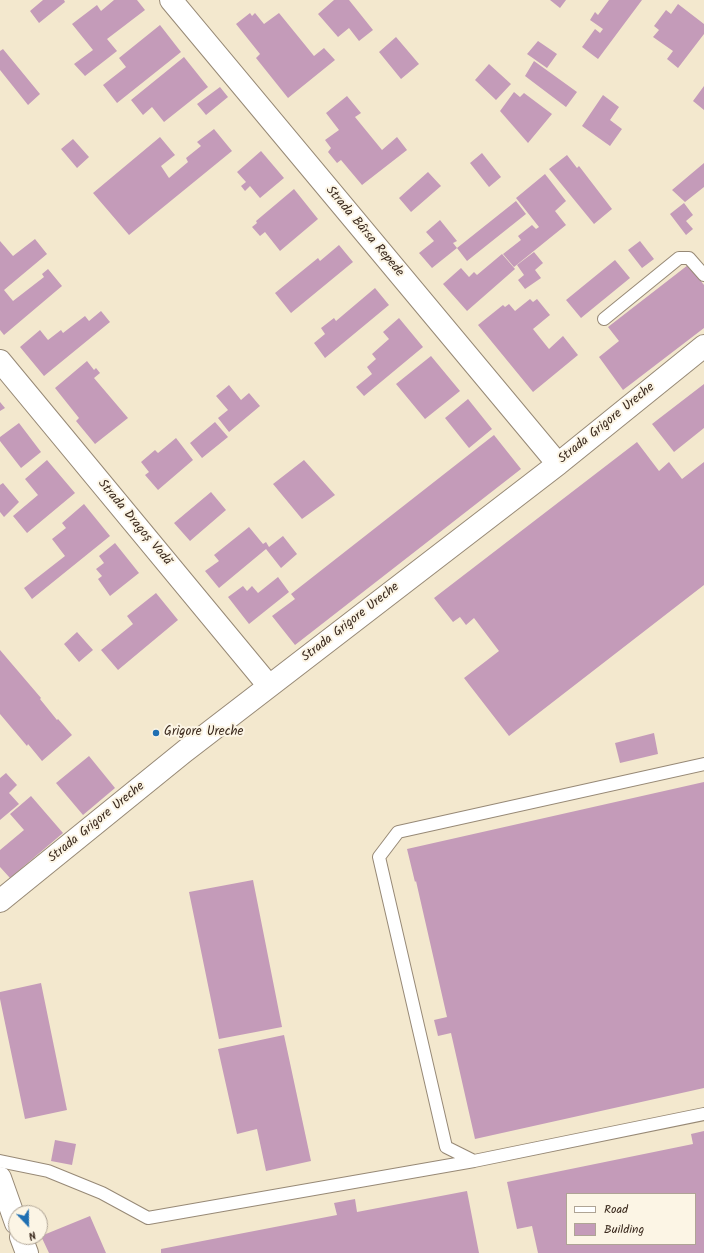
<!DOCTYPE html>
<html>
<head>
<meta charset="utf-8">
<style>
  body { margin:0 }
  #map { position:relative; width:704px; height:1253px; overflow:hidden; background:#f3e8ce; font-family:Kalam,sans-serif }
  canvas { display:block }
  .legend { position:absolute; left:566px; top:1193px; width:130px; height:52px; box-sizing:border-box; background:#fcf5e5; border:1px solid #afa495; margin:0; padding:5px 7px; list-style:none; font-size:12px; color:#3b2a1e }
  .legend li { display:flex; align-items:center; gap:8px; height:20px }
  .legend b { width:20px; border:1px solid #afa495 }
  .north { position:absolute; left:8px; top:1205px; width:40px; height:40px; box-sizing:border-box; background:#fcf5e5; border:1px solid #afa495; border-radius:50%; rotate:158deg; font-size:11px; font-weight:700; line-height:16px; text-align:center; color:#3b2a1e }
  .north::after { content:''; display:block; margin:auto; width:14px; height:18px; background:#1f6fb2; clip-path:polygon(50% 0,100% 100%,50% 72%,0 100%) }
</style>
</head>
<body>
<div id="map">
<canvas width="704" height="1253"></canvas>
<ul class="legend">
<li><b style="height:5px;background:#fff"></b>Road</li>
<li><b style="height:11px;background:#c49bb9"></b>Building</li>
</ul>
<div class="north">N</div>
</div>
<script>
const c = document.querySelector('canvas').getContext('2d');
c.lineJoin = 'round';
function paint(path, color) { c.fillStyle = color; c.fill(path, 'evenodd'); }
function trace(path, color, width, dash) { c.strokeStyle = color; c.lineWidth = width; c.lineCap = dash ? 'butt' : 'round'; c.setLineDash(dash || []); c.stroke(path); }
function drawText(font, color, halo, rows, align = 'center') {
  c.font = font + ' Kalam,sans-serif'; c.lineWidth = 4; c.setLineDash([]); c.textBaseline = 'middle'; c.strokeStyle = halo; c.fillStyle = color; for (const [text, x, y, turn = 0] of rows) {
    c.save(); c.translate(x, y); c.rotate((+turn || 0) * Math.PI / 180); c.textAlign = isNaN(turn) ? turn : align; if (halo) c.strokeText(text, 0, 0); c.fillText(text, 0, 0); c.restore();
  }
}
paint(new Path2D(`
  M 43,0 L 64,0 L 65,2 L 39,23 L 30,11 Z
  M 114,0 L 137,0 L 145,10 L 107,39 L 117,51 L 85,76 L 74,64 L 93,50 L 72,24 L 97,5 L 101,11 Z
  M 334,0 L 349,0 L 373,30 L 359,41 L 349,28 L 338,37 L 318,14 Z
  M 550,0 L 566,0 L 560,8 Z
  M 609,0 L 642,0 L 598,59 L 582,47 L 595,29 L 600,33 L 603,29 L 590,20 L 595,12 L 598,15 Z
  M 678,4 L 704,24 L 704,34 L 678,68 L 667,59 L 673,51 L 653,37 L 659,30 L 654,26 L 666,10 L 671,14 Z
  M 250,13 L 252,16 L 255,13 L 264,24 L 279,13 L 314,56 L 324,48 L 335,60 L 288,98 L 256,58 L 260,54 L 236,24 Z
  M 160,25 L 181,52 L 117,103 L 103,85 L 126,67 L 119,58 Z
  M 396,37 L 419,64 L 401,79 L 379,52 Z
  M 538,41 L 557,54 L 547,68 L 527,54 Z
  M 3,49 L 40,94 L 28,105 L 0,70 L 0,51 Z
  M 184,57 L 208,87 L 164,122 L 152,107 L 143,115 L 131,100 Z
  M 534,61 L 577,92 L 566,107 L 525,76 Z
  M 489,64 L 511,84 L 496,100 L 475,80 Z
  M 704,86 L 704,110 L 693,101 Z
  M 220,87 L 228,97 L 206,115 L 197,104 Z
  M 514,92 L 520,97 L 524,93 L 552,114 L 528,143 L 500,111 Z
  M 603,95 L 619,107 L 610,120 L 622,129 L 610,146 L 582,126 Z
  M 347,96 L 361,113 L 355,117 L 382,150 L 397,137 L 407,150 L 362,185 L 341,160 L 337,163 L 328,152 L 331,148 L 325,140 L 339,130 L 326,113 Z
  M 214,129 L 232,151 L 129,235 L 93,193 L 160,137 L 175,155 L 161,166 L 169,178 L 188,162 L 186,158 L 201,146 L 197,142 Z
  M 73,139 L 89,157 L 77,168 L 61,149 Z
  M 261,151 L 284,178 L 260,198 L 250,186 L 245,191 L 241,186 L 246,182 L 237,172 Z
  M 482,153 L 501,177 L 489,187 L 470,163 Z
  M 567,155 L 577,168 L 579,166 L 612,209 L 594,224 L 549,169 Z
  M 704,163 L 704,187 L 685,202 L 672,190 Z
  M 428,172 L 441,186 L 411,212 L 399,198 Z
  M 545,174 L 566,201 L 555,211 L 566,225 L 514,267 L 503,254 L 521,240 L 518,236 L 532,225 L 536,229 L 539,227 L 516,198 Z
  M 294,189 L 318,219 L 280,251 L 265,232 L 260,236 L 252,227 L 257,223 L 256,221 Z
  M 516,201 L 526,214 L 467,261 L 457,248 L 432,268 L 419,253 L 434,241 L 426,232 L 440,220 L 457,241 L 453,243 L 457,248 Z
  M 684,203 L 693,215 L 686,221 L 693,229 L 686,235 L 670,214 Z
  M 35,239 L 47,254 L 4,290 L 13,301 L 44,277 L 42,274 L 48,269 L 62,286 L 4,335 L 0,330 L 0,241 L 13,256 Z
  M 640,241 L 654,259 L 642,268 L 628,250 Z
  M 339,245 L 353,262 L 291,313 L 275,293 L 318,258 L 320,261 Z
  M 534,252 L 543,263 L 535,270 L 541,278 L 525,289 L 518,280 L 524,275 L 517,265 Z
  M 502,254 L 515,269 L 467,311 L 443,284 L 461,268 L 469,277 L 474,272 L 477,275 Z
  M 615,260 L 630,278 L 581,318 L 566,300 Z
  M 688,265 L 704,285 L 704,328 L 623,390 L 599,357 L 619,341 L 608,327 Z
  M 375,288 L 389,305 L 325,358 L 314,343 L 325,334 L 321,328 L 334,318 L 336,321 Z
  M 530,299 L 533,302 L 537,299 L 550,315 L 533,329 L 549,349 L 563,336 L 578,355 L 533,392 L 478,325 L 503,305 L 505,307 L 509,304 L 515,311 Z
  M 101,311 L 110,322 L 44,376 L 20,347 L 40,330 L 48,340 L 61,330 L 63,333 L 85,316 L 89,321 Z
  M 399,318 L 423,347 L 364,396 L 356,387 L 372,374 L 367,367 L 376,359 L 372,354 L 389,339 L 383,332 Z
  M 431,356 L 460,391 L 425,419 L 396,384 Z
  M 87,361 L 94,370 L 96,368 L 100,373 L 94,378 L 128,418 L 95,444 L 76,421 L 79,418 L 55,388 Z
  M 704,384 L 704,428 L 674,452 L 652,424 Z
  M 229,385 L 241,400 L 249,393 L 260,406 L 229,432 L 218,418 L 228,410 L 216,396 Z
  M 468,399 L 492,429 L 469,448 L 445,418 Z
  M 0,402 L 5,408 L 0,411 Z
  M 215,422 L 228,437 L 202,458 L 190,443 Z
  M 19,423 L 41,452 L 21,468 L 0,441 L 0,437 Z
  M 494,435 L 521,469 L 295,645 L 272,616 L 295,599 L 291,594 Z
  M 176,438 L 193,460 L 158,490 L 145,475 L 149,472 L 141,462 L 155,450 L 158,453 Z
  M 637,442 L 659,471 L 669,462 L 682,479 L 704,462 L 704,585 L 509,736 L 464,678 L 499,651 L 474,618 L 466,625 L 460,617 L 453,622 L 434,598 Z
  M 47,460 L 75,493 L 27,533 L 13,516 L 38,495 L 25,479 Z
  M 304,460 L 335,495 L 302,519 L 273,484 Z
  M 3,483 L 19,502 L 4,517 L 0,512 L 0,485 Z
  M 211,492 L 226,510 L 190,541 L 174,523 Z
  M 84,504 L 110,536 L 32,599 L 24,588 L 65,556 L 52,539 L 66,528 L 62,523 Z
  M 249,527 L 263,544 L 266,542 L 269,547 L 283,536 L 297,554 L 281,568 L 266,549 L 219,588 L 205,571 L 219,561 L 214,555 Z
  M 115,543 L 139,573 L 110,596 L 98,579 L 102,576 L 96,569 L 104,563 L 99,556 Z
  M 278,577 L 289,592 L 249,624 L 228,597 L 243,586 L 247,591 L 252,586 L 258,593 Z
  M 156,593 L 178,620 L 118,670 L 101,650 L 133,624 L 127,616 Z
  M 77,632 L 93,650 L 79,662 L 64,644 Z
  M 0,650 L 41,698 L 40,699 L 57,720 L 58,719 L 72,735 L 42,761 L 28,744 L 27,746 L 0,714 Z
  M 654,733 L 658,754 L 620,763 L 615,743 Z
  M 89,756 L 115,788 L 83,815 L 56,783 Z
  M 6,773 L 17,785 L 9,793 L 19,804 L 0,820 L 0,778 Z
  M 704,782 L 704,1088 L 475,1139 L 451,1033 L 438,1036 L 434,1020 L 447,1017 L 416,881 L 415,882 L 407,849 Z
  M 31,796 L 63,833 L 10,878 L 0,867 L 0,850 L 24,830 L 10,814 Z
  M 253,880 L 282,1027 L 219,1039 L 189,892 Z
  M 41,983 L 67,1110 L 25,1119 L 0,999 L 0,992 Z
  M 284,1035 L 311,1161 L 266,1171 L 257,1129 L 237,1134 L 218,1049 Z
  M 704,1131 L 704,1253 L 538,1253 L 532,1226 L 517,1229 L 507,1182 L 693,1144 L 691,1134 ZM 567,1194 L 695,1194 L 695,1244 L 567,1244 Z
  M 55,1140 L 76,1144 L 72,1165 L 51,1161 Z
  M 467,1191 L 479,1253 L 161,1253 L 161,1249 L 337,1215 L 334,1203 L 355,1199 L 357,1212 Z
  M 90,1216 L 106,1253 L 49,1253 L 41,1236 Z`), '#c49bb9');
const service = new Path2D(`
  M 604,319 L 679,258 L 689,258 L 704,275
  M 704,764 L 398,832 L 379,857 L 446,1147 L 474,1161 L 704,1114
  M 0,1161 L 48,1171 L 102,1193 L 148,1218 L 474,1161`);
const minor = new Path2D(`
  M 171,0 L 558,464
  M 0,361 L 269,686
  M 0,901 L 185,751 L 558,464 L 704,346
  M 0,1178 L 16,1223
  M 21,1237 L 27,1253`);
trace(service, '#978976', 14);
trace(minor, '#978976', 24);
trace(service, '#fff', 12);
trace(minor, '#fff', 22);
for (const [x, y, r, color] of [
  [156,733,4,"#1f6fb2"]
]) { const dot = new Path2D(); dot.arc(x, y, r, 0, 2 * Math.PI); c.fillStyle = color; c.fill(dot); trace(dot, '#fcf5e5', 1.5); }
drawText('13px', '#3b2a1e', '#fcf5e5', [
  ["Strada Bârsa Repede",364,232,50],
  ["Strada Grigore Ureche",607,424,-39],
  ["Strada Dragoș Vodă",134,523,50],
  ["Strada Grigore Ureche",351,623,-38],
  ["Strada Grigore Ureche",97,823,-39]
]);
drawText('13px', '#3b2a1e', '#fcf5e5', [
  ["Grigore Ureche",164,733]
], 'left');
</script>
</body>
</html>
